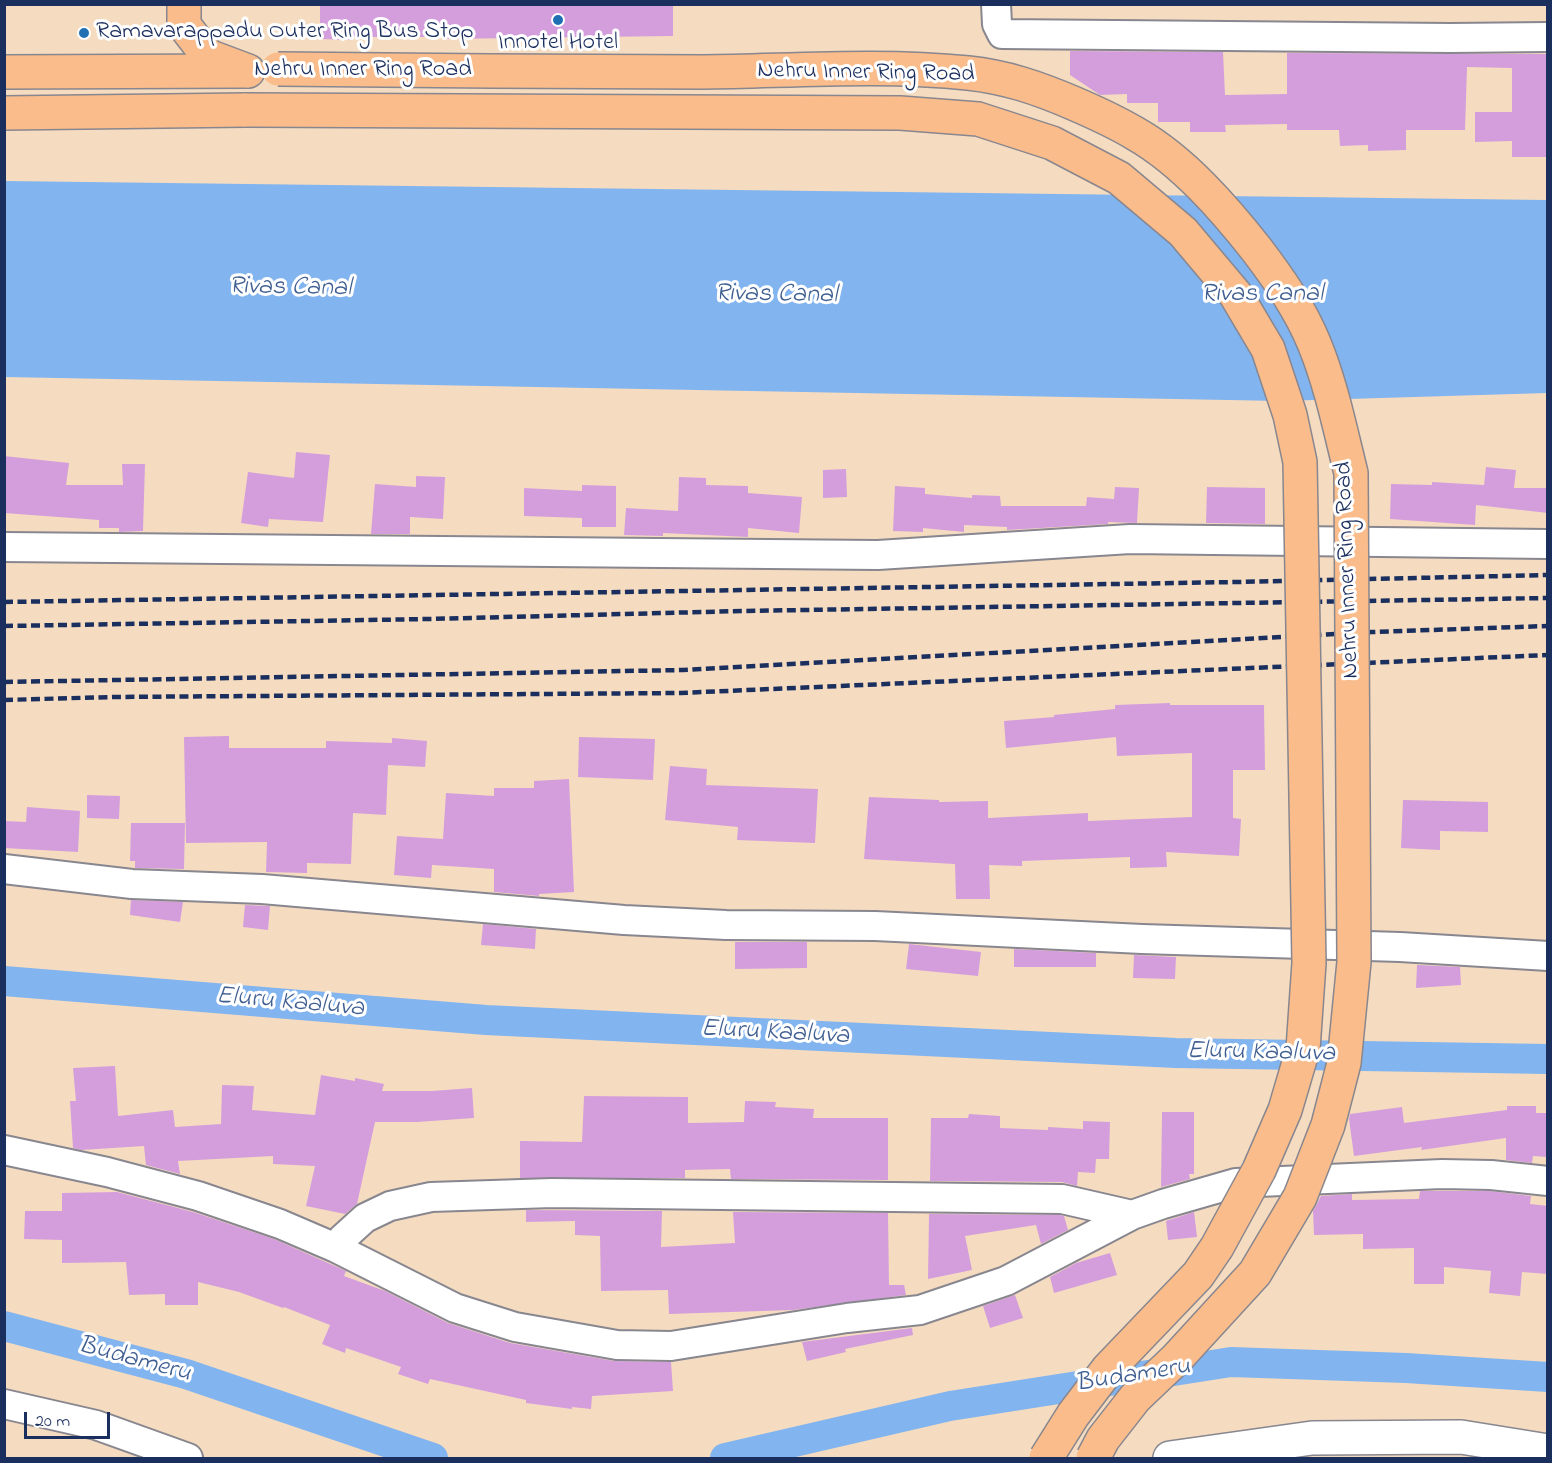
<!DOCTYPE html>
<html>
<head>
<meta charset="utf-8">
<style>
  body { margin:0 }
  #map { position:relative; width:1552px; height:1463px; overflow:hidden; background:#f5dcc0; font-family:"Indie Flower",sans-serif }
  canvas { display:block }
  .frame { position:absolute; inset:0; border:6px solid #1b2f5e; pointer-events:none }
  .scale { position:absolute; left:24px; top:1412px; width:86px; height:27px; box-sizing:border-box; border:3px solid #1b2f5e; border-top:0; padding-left:8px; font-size:18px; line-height:21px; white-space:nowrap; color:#1b2f5e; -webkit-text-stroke:4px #fff; paint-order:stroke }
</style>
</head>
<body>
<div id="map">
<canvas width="1552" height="1463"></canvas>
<div class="frame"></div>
<div class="scale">20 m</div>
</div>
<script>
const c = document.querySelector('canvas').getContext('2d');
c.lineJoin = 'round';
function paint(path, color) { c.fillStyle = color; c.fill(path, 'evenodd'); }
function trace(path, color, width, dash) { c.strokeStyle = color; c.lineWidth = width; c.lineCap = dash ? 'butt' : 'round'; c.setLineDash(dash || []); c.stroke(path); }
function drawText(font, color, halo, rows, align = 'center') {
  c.font = font + ' "Indie Flower",sans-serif'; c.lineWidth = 6; c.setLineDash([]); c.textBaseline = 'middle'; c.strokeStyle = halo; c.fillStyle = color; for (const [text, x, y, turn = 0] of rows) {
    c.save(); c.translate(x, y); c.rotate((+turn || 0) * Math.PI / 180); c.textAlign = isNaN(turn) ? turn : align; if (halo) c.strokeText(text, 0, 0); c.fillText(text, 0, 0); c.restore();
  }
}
paint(new Path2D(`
  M 5,181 L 1547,200 L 1547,393 L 1281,401 L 5,377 Z`), '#82b4ef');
trace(new Path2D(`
  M 4,981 L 486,1020 L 1176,1053 L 1548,1059
  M 4,1326 L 186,1374 L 433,1458
  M 725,1458 L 950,1406 L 1231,1362 L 1406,1368 L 1548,1377`), '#82b4ef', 30);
paint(new Path2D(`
  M 320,4 L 673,4 L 673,36 L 443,39 L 443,37 L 351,37 L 351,40 L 320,39 Z
  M 1070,51 L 1223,52 L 1225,95 L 1287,94 L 1287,53 L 1548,54 L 1547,157 L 1512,157 L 1512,141 L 1475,142 L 1475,112 L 1512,112 L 1512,68 L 1467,67 L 1465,130 L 1406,130 L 1406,150 L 1368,151 L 1368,145 L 1340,146 L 1339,130 L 1287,130 L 1287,124 L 1225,125 L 1226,132 L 1190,132 L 1190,122 L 1158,122 L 1158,103 L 1127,103 L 1127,94 L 1100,95 L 1070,75 Z
  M 296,452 L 330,455 L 323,522 L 269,519 L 268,527 L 241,523 L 248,472 L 294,478 Z
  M 4,456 L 69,463 L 66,485 L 123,485 L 122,464 L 145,464 L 143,531 L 119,532 L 119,528 L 99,528 L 99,520 L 4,513 Z
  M 1486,467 L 1516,470 L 1514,488 L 1548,488 L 1548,513 L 1476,505 L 1475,525 L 1390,519 L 1391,484 L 1432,485 L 1432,482 L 1484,485 Z
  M 846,469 L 847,497 L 823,498 L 823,470 Z
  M 416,476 L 445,477 L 443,519 L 410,517 L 410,534 L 371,534 L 375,484 L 416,487 Z
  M 679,477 L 706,478 L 706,485 L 748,486 L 748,493 L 802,497 L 799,533 L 748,528 L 748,537 L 663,533 L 663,536 L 624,535 L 626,508 L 678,511 Z
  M 582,485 L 616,486 L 616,527 L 582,527 L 582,518 L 524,516 L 524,488 L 582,491 Z
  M 895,486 L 925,488 L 925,494 L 972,498 L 972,495 L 1000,496 L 1001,506 L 1086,506 L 1087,497 L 1114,499 L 1115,487 L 1139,488 L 1137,523 L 1108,522 L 1108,524 L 1007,530 L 1007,527 L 964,525 L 964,532 L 923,528 L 923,532 L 893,531 Z
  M 1207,487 L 1265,488 L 1265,524 L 1206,523 Z
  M 1170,703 L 1170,705 L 1264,705 L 1265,770 L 1233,770 L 1233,818 L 1241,819 L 1239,856 L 1166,852 L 1167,867 L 1130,868 L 1130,857 L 1022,861 L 1022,866 L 989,865 L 990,899 L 956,899 L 955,864 L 864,859 L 869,797 L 939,800 L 939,802 L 988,801 L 988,818 L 1088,813 L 1088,821 L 1192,817 L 1192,753 L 1117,756 L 1116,737 L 1006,748 L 1004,721 L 1054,717 L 1054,715 L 1115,709 L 1115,705 Z
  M 229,736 L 229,748 L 326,748 L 326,741 L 392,743 L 392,738 L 427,741 L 425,767 L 388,765 L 386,815 L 353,813 L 351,864 L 307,863 L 307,873 L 266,872 L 267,842 L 186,843 L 184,737 Z
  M 579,737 L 655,739 L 653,780 L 578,777 Z
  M 670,766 L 707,769 L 706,785 L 818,789 L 815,843 L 737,840 L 738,827 L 665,820 Z
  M 569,779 L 574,892 L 539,894 L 539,896 L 494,892 L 494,869 L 432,865 L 431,878 L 394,875 L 397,836 L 443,839 L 446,793 L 494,796 L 494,788 L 534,788 L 534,781 Z
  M 87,795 L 120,796 L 119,819 L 87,818 Z
  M 1403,800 L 1488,802 L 1488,832 L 1440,831 L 1440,850 L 1401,848 Z
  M 27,807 L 80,811 L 78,852 L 4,848 L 4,821 L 26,822 Z
  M 131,823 L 185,823 L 184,869 L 135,868 L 135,861 L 130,861 Z
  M 131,900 L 183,902 L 180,922 L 130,915 Z
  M 245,905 L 270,906 L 268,930 L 243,927 Z
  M 483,924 L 536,929 L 535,949 L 481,945 Z
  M 735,942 L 807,942 L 807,968 L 735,969 Z
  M 909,944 L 981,952 L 978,976 L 906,969 Z
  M 1014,949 L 1096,953 L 1096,967 L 1014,967 Z
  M 1134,955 L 1176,957 L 1175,979 L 1133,978 Z
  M 1417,965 L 1460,967 L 1461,985 L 1416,988 Z
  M 115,1066 L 118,1116 L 173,1110 L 175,1127 L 221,1124 L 222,1085 L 254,1086 L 252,1110 L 315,1115 L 321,1075 L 355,1081 L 355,1078 L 384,1084 L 382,1091 L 432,1091 L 472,1088 L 474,1118 L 417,1122 L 375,1122 L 357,1204 L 345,1214 L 306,1206 L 315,1166 L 273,1164 L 273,1156 L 178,1161 L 180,1174 L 146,1165 L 144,1146 L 81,1150 L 73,1148 L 70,1101 L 76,1101 L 73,1068 Z
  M 584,1096 L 688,1097 L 688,1123 L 744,1122 L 745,1101 L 776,1102 L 775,1107 L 814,1109 L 813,1118 L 888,1118 L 888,1180 L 731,1179 L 730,1169 L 685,1170 L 685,1178 L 520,1178 L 520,1141 L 582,1142 Z
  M 1507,1106 L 1536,1106 L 1536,1113 L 1548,1113 L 1548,1157 L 1533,1156 L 1532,1163 L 1506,1160 L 1506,1138 L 1421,1150 L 1422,1147 L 1354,1156 L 1349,1119 L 1350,1114 L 1402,1107 L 1404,1123 L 1507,1110 Z
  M 1162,1112 L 1194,1112 L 1194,1174 L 1189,1174 L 1190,1179 L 1161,1187 Z
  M 969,1114 L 1000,1116 L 1000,1128 L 1048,1130 L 1048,1127 L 1083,1129 L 1083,1121 L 1110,1122 L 1109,1159 L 1096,1159 L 1095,1173 L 1078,1172 L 1077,1186 L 1062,1182 L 930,1181 L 931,1118 L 968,1118 Z
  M 1420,1191 L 1490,1191 L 1531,1196 L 1530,1204 L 1548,1206 L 1548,1274 L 1522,1272 L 1520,1296 L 1489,1293 L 1491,1271 L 1444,1267 L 1444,1284 L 1414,1284 L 1414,1248 L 1363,1249 L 1363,1234 L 1314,1235 L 1313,1211 L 1321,1196 L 1352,1194 L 1352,1200 L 1419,1199 Z
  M 117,1192 L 193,1212 L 274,1239 L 346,1271 L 344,1276 L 385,1291 L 448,1323 L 510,1343 L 614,1361 L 671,1362 L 673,1391 L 592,1396 L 591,1409 L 572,1407 L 572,1409 L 526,1403 L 526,1400 L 430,1379 L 428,1384 L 398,1374 L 401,1367 L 346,1348 L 345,1353 L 322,1344 L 330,1325 L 284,1307 L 283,1308 L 239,1292 L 198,1282 L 198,1305 L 165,1305 L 165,1294 L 129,1295 L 126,1262 L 62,1263 L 62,1240 L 24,1239 L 25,1211 L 62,1211 L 62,1193 Z
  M 526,1210 L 662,1211 L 661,1247 L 735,1243 L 733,1212 L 888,1213 L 889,1285 L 904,1285 L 906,1295 L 793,1310 L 669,1314 L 668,1290 L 601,1291 L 600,1236 L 575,1235 L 575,1221 L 526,1222 Z
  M 1194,1212 L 1197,1237 L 1168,1240 L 1166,1221 Z
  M 929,1214 L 1060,1215 L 1064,1216 L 1068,1230 L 1041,1244 L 1036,1225 L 965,1236 L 972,1270 L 928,1279 Z
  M 1110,1253 L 1117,1275 L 1054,1293 L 1050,1277 L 1076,1263 Z
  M 1015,1295 L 1023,1318 L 990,1328 L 983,1306 Z
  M 912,1328 L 913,1335 L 845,1349 L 846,1352 L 807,1361 L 802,1342 Z`), '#d49edd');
const minor = new Path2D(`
  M 996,4 L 997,24 L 1002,34 L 1450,38 L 1548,37
  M 4,547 L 878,555 L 1130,539 L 1548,544
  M 4,869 L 132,884 L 262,889 L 624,920 L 726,925 L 875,926 L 1142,939 L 1400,947 L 1548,956
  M 4,1150 L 107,1172 L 198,1196 L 280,1224 L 336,1248 L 455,1308 L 515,1327 L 617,1345 L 671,1346 L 847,1318 L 920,1310 L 1006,1281 L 1132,1215 L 1163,1204 L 1236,1183 L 1442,1174 L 1491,1175 L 1548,1181
  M 336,1248 L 343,1238 L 365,1218 L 390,1206 L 431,1197 L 552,1193 L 1062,1199 L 1132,1215
  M 4,1404 L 96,1425 L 188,1458`);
const tertiary = new Path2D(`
  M 1170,1458 L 1312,1438 L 1461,1437 L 1548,1451`);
const primary = new Path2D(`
  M 4,72 L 246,71
  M 4,113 L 246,110`);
const trunk = new Path2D(`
  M 184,4 L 184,25 L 208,56 L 248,71`);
trace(minor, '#88868f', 32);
trace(tertiary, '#88868f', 36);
trace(primary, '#88868f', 36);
trace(trunk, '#88868f', 36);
trace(minor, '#fff', 28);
trace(tertiary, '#fff', 33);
trace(primary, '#f9bc8a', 33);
trace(trunk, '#f9bc8a', 33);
trace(new Path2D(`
  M 4,602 L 1237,582 L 1548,575
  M 4,626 L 429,619 L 742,611 L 1548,598
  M 4,682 L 683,670 L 1372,632 L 1548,626
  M 4,700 L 112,697 L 680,693 L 1548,655`), '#1b2f5e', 4.5, [9, 4.5]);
const primaryBridge = new Path2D(`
  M 278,69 C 420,70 561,72 703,72 C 791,71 880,64 968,73 C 1006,77 1038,88 1073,103 C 1094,112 1116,122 1136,134 C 1183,161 1224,208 1257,250 C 1279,279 1300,309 1314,343 C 1331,384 1340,429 1351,473 L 1354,962 L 1344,1063 L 1328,1125 L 1300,1197 L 1255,1273 L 1177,1358 L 1135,1398 L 1103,1439 L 1093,1458
  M 246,110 L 900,113 L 978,119 L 1052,143 L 1119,178 L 1183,232 L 1236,295 L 1268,349 L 1290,415 L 1300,462 L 1309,963 L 1303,1049 L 1285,1110 L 1259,1170 L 1217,1247 L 1198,1275 L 1108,1369 L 1073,1415 L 1046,1458`);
trace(primaryBridge, '#88868f', 36, []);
trace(primaryBridge, '#f9bc8a', 33);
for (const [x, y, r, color] of [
  [558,20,6,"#1f6fb2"],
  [84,33,6,"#1f6fb2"]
]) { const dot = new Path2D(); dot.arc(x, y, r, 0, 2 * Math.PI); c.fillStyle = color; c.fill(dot); trace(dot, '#fff', 2); }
drawText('24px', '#1b2f5e', '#fff', [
  ["Ramavarappadu Outer Ring Bus Stop",96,33],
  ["Innotel Hotel",558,44,"center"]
], 'left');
drawText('24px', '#1b2f5e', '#fff', [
  ["Nehru Inner Ring Road",363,71],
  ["Nehru Inner Ring Road",866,74,1],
  ["Nehru Inner Ring Road",1349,570,-92]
]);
drawText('italic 26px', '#3f5e91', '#fff', [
  ["Rivas Canal",290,289,1],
  ["Rivas Canal",776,296,1],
  ["Rivas Canal",1262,296],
  ["Eluru Kaaluva",290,1004,5],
  ["Eluru Kaaluva",775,1034,3],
  ["Eluru Kaaluva",1261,1054,1],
  ["Budameru",134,1361,15],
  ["Budameru",1133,1377,-9]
]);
</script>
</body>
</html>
